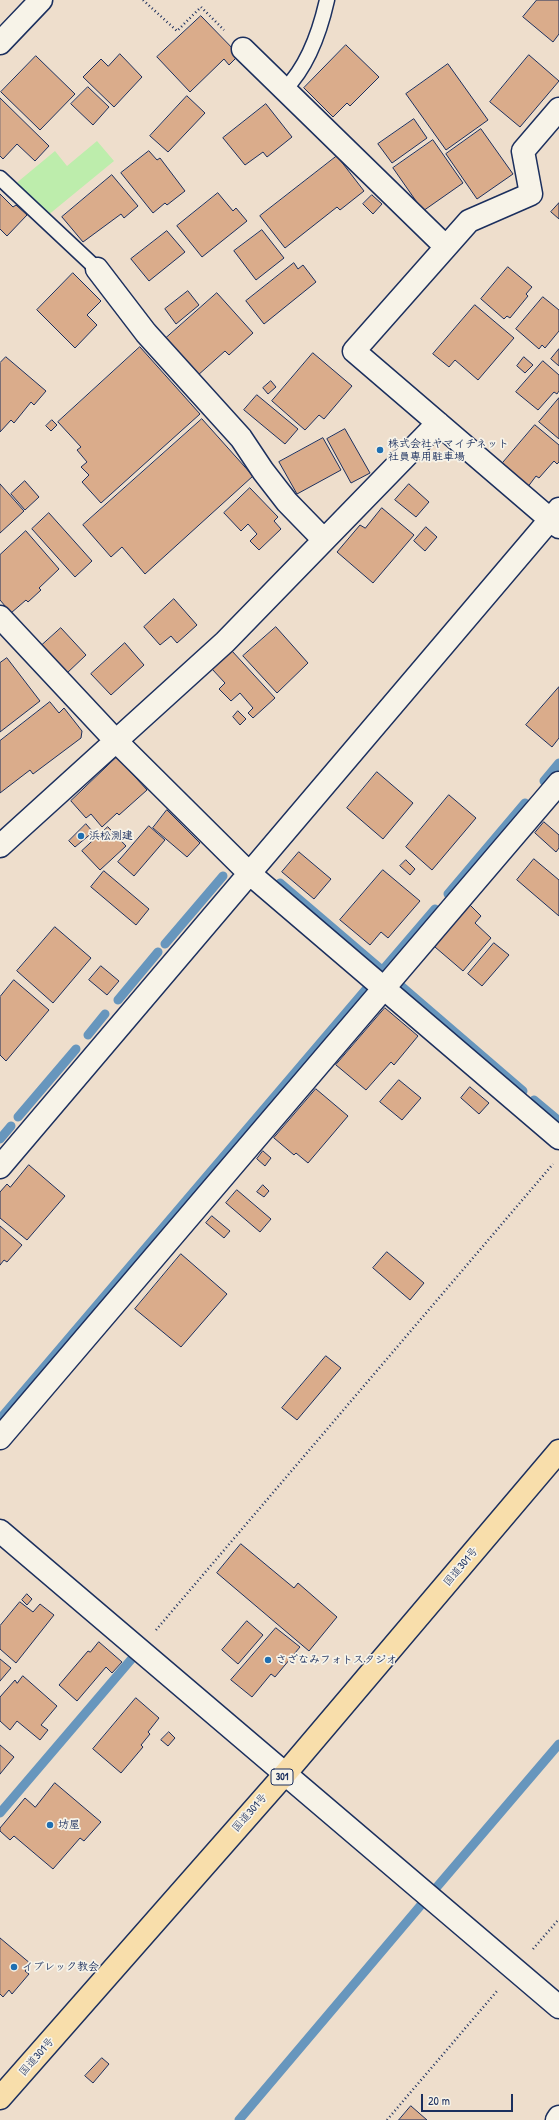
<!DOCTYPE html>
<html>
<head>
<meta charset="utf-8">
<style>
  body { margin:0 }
  #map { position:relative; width:559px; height:2120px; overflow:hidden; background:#eedecc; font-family:"Patrick Hand",sans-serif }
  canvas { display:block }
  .scale { position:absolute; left:421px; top:2094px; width:92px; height:18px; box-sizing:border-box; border:2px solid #1b2f5e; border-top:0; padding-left:5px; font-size:12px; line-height:14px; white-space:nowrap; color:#1b2f5e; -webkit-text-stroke:3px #f7f3e8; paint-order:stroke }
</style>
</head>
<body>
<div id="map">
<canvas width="559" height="2120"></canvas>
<div class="scale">20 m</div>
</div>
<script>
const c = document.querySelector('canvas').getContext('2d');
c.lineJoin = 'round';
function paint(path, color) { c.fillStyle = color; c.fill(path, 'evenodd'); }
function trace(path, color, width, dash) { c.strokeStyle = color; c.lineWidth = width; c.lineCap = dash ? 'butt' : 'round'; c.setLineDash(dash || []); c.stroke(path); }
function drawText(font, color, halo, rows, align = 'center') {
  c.font = font + ' "Patrick Hand","Klee One",sans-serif'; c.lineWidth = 3.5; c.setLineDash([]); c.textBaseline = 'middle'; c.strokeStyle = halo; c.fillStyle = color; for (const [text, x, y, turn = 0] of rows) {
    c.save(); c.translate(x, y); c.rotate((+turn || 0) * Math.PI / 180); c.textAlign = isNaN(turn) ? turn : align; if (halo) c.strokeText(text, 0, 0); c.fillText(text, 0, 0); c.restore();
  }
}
paint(new Path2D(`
  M 97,141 L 114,161 L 47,216 L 14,185 L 55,151 L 67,166 Z`), '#bdedac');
trace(new Path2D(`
  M 544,781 L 559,763
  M 280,883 L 383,971
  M 448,894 L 525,803
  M 165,944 L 223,876
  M 381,972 L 435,909
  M 401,986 L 523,1091
  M 118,1000 L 158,952
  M 88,1035 L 105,1014
  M 534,1100 L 559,1121
  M 18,1117 L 76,1049
  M 0,1139 L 11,1126
  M 0,1419 L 368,987
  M 0,1813 L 135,1655
  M 436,1888 L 559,1744
  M 239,2120 L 421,1905`), '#6796bd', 9);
const building = new Path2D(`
  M 537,0 L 559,0 L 559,34 L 553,42 L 523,17 Z
  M 201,16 L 239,55 L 229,65 L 224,59 L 190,92 L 157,57 Z
  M 346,45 L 379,77 L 350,106 L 347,103 L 333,117 L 304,88 Z
  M 120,54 L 142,77 L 114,107 L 83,77 L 101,59 L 108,66 Z
  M 529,55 L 559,81 L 520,127 L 490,102 Z
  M 36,56 L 75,94 L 40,130 L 1,92 Z
  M 448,64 L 488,120 L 446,150 L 406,94 Z
  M 88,87 L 109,107 L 93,125 L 71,104 Z
  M 187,96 L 205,113 L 168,152 L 150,136 Z
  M 0,98 L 49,146 L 35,161 L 17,144 L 3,159 L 0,156 Z
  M 266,104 L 292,137 L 267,157 L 263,152 L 245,165 L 223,138 Z
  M 414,119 L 427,138 L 392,163 L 378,144 Z
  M 481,129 L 513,174 L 477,199 L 446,154 Z
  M 433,140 L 463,183 L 423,211 L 393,168 Z
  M 149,151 L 157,160 L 160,158 L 185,191 L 167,205 L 165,203 L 153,213 L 121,173 Z
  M 337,156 L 364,191 L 340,210 L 337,207 L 285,248 L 260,216 Z
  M 112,175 L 138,206 L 124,218 L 121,214 L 83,242 L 62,217 Z
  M 218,193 L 233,211 L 236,208 L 247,221 L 202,257 L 177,226 Z
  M 0,194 L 13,207 L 16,205 L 27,215 L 7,236 L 0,229 Z
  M 372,195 L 382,204 L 373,214 L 363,204 Z
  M 559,203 L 559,219 L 551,212 Z
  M 262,230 L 284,258 L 256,280 L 234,251 Z
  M 167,231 L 185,252 L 149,281 L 131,259 Z
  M 294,263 L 298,269 L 303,265 L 316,282 L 264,324 L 246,301 Z
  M 508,267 L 532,287 L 526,294 L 528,296 L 510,318 L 507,316 L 504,319 L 481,299 Z
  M 73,273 L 101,301 L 87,315 L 97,325 L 75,348 L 37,310 Z
  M 188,291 L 199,305 L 176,324 L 165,309 Z
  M 217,293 L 253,333 L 229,355 L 225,351 L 197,376 L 165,339 Z
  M 543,297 L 559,310 L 559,331 L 545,348 L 542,345 L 539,349 L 516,329 Z
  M 475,305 L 514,338 L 478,380 L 455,360 L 449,367 L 433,354 Z
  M 140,347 L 200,414 L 101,503 L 82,482 L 89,475 L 81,467 L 87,462 L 77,450 L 81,447 L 58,422 Z
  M 559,349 L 559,366 L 551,359 Z
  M 313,353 L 352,386 L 324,419 L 319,415 L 305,430 L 272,401 Z
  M 6,357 L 46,391 L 34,405 L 31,402 L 14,423 L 11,420 L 0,432 L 0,363 Z
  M 524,357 L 533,365 L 525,373 L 517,366 Z
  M 543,361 L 559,375 L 559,391 L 557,394 L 554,392 L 538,410 L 516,392 Z
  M 271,381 L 276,387 L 268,394 L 263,388 Z
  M 257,395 L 298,429 L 285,444 L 244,410 Z
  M 559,398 L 559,439 L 539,422 Z
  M 202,419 L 253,476 L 145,574 L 122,547 L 111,557 L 83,525 Z
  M 52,420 L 57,425 L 51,431 L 46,426 Z
  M 535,425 L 559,445 L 559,462 L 557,464 L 554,461 L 539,478 L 536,476 L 527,488 L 501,465 Z
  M 345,429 L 370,473 L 351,483 L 327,439 Z
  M 323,438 L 341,470 L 297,494 L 279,462 Z
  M 25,481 L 39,497 L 25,510 L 11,494 Z
  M 0,484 L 24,511 L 0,533 Z
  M 409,484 L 429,502 L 416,517 L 395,500 Z
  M 250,488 L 278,517 L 274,521 L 281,529 L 259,550 L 250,541 L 257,534 L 248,524 L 241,531 L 224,513 Z
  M 382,508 L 414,535 L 373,583 L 337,552 L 360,525 L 365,528 Z
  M 49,513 L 92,561 L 75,577 L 32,529 Z
  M 426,527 L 437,537 L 425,551 L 414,541 Z
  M 26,531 L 59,569 L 39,588 L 41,590 L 28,602 L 26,600 L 11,613 L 0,600 L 0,555 Z
  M 174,599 L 197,625 L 177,643 L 171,636 L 160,645 L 144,627 Z
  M 276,627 L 308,663 L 277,693 L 243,656 Z
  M 61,628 L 86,655 L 66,674 L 41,646 Z
  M 125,643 L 144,665 L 111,695 L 91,674 Z
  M 232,651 L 275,698 L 253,718 L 248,713 L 253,708 L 240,693 L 231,701 L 219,689 L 225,683 L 212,669 Z
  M 7,658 L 40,701 L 0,732 L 0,663 Z
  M 559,687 L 559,738 L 552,747 L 526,725 Z
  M 50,702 L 59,713 L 64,708 L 82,731 L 81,738 L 33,774 L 30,770 L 0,793 L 0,741 Z
  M 238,711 L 246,719 L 240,725 L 233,717 Z
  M 117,757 L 147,790 L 119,815 L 117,813 L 102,827 L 91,814 L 86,818 L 71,801 Z
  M 377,772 L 413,803 L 383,839 L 347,808 Z
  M 449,795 L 476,818 L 432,870 L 406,847 Z
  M 167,810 L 200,843 L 187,857 L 153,828 Z
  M 544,822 L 559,835 L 559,848 L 556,852 L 535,833 Z
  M 86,824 L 93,832 L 75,847 L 69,841 Z
  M 149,826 L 165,840 L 134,876 L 118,862 Z
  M 108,827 L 126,846 L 100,870 L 82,851 Z
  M 299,852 L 331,879 L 314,899 L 282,872 Z
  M 534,859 L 559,880 L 559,916 L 517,880 Z
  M 406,860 L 415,869 L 410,875 L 400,866 Z
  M 383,870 L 420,901 L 388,938 L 381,932 L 370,945 L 340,920 Z
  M 104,871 L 149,909 L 136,925 L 91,887 Z
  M 470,905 L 481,916 L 475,923 L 491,938 L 463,971 L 435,947 Z
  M 55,927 L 91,958 L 53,1003 L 17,971 Z
  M 494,943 L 509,955 L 482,986 L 468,974 Z
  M 101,966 L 119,981 L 107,995 L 89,980 Z
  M 14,980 L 49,1010 L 6,1061 L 0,1055 L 0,997 Z
  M 385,1008 L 418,1036 L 394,1065 L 391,1062 L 366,1090 L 336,1065 Z
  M 399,1080 L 421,1098 L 402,1120 L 380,1102 Z
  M 470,1087 L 489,1103 L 479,1114 L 461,1098 Z
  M 316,1089 L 348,1116 L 308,1163 L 296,1153 L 294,1155 L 274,1138 Z
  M 263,1151 L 271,1158 L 265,1166 L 257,1159 Z
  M 29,1165 L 65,1196 L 27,1240 L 0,1218 L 0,1192 L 7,1184 L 10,1187 Z
  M 263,1185 L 269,1191 L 264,1197 L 257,1192 Z
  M 237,1190 L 271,1219 L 260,1232 L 226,1203 Z
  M 212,1216 L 230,1231 L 224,1238 L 206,1223 Z
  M 0,1226 L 22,1245 L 7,1262 L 4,1260 L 0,1265 Z
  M 387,1252 L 424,1283 L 410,1300 L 373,1268 Z
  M 181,1254 L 227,1294 L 181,1347 L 135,1309 Z
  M 326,1356 L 341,1368 L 297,1420 L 282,1408 Z
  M 241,1544 L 294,1588 L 298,1583 L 337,1617 L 309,1651 L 217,1573 Z
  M 27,1594 L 32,1599 L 27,1605 L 22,1600 Z
  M 20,1602 L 33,1612 L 40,1604 L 54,1615 L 16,1663 L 0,1649 L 0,1626 Z
  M 247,1621 L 263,1635 L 238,1664 L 222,1650 Z
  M 276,1628 L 300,1647 L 275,1677 L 271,1674 L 252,1697 L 231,1680 Z
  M 99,1642 L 122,1662 L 112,1673 L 106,1667 L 77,1701 L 59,1685 L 88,1651 L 90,1652 Z
  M 0,1659 L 11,1668 L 0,1681 Z
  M 23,1676 L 57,1706 L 41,1725 L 48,1730 L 40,1740 L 17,1721 L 10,1730 L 0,1721 L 0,1697 L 15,1680 L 17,1683 Z
  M 136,1698 L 159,1718 L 148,1732 L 150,1734 L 141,1745 L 143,1747 L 121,1773 L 93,1749 Z
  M 169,1732 L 175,1738 L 168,1746 L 161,1740 Z
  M 0,1745 L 14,1757 L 0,1774 Z
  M 55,1783 L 101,1822 L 84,1841 L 80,1838 L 53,1869 L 14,1836 L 10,1840 L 0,1831 L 0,1828 L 25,1798 L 35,1807 Z
  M 0,1938 L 31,1964 L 25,1971 L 29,1974 L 12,1994 L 9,1990 L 3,1997 L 0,1994 Z
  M 102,2058 L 109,2064 L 93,2083 L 85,2076 Z
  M 411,2106 L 427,2120 L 399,2120 Z`);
paint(building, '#daac8b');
trace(building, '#1b2f5e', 1);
const lane = new Path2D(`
  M 285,89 C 308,66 320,31 327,0
  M 0,178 L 97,269`);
const street = new Path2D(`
  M 243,49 L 446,247
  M 559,109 L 523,151 L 531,194 L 469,221 L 354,351 L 559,527
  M 97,269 L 146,333 L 241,438 L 263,471 L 287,502 L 324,540
  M 0,617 L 116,741 L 249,873 L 559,1138
  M 0,846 L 225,642 L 438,423
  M 0,1167 L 559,509
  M 0,1438 L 559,783
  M 0,1531 L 559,2007
  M 557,2120 L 559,2117`);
const secondary = new Path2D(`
  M 0,43 L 41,0`);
const highway = new Path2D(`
  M 0,2098 L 285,1774 L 559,1451`);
trace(lane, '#1b2f5e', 17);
trace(street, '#1b2f5e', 25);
trace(secondary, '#1b2f5e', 25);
trace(highway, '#1b2f5e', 25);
trace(new Path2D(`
  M 143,0 L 177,31 L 201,7 L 224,30
  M 156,1630 L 553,1164
  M 533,1949 L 559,1919
  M 387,2120 L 497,1991`), '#1b2f5e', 2.5, [1, 3]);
trace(lane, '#f7f3e8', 14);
trace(street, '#f7f3e8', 22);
trace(secondary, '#f7f3e8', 22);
trace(highway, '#f8deab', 22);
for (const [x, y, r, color] of [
  [380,450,4,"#1f6fb2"],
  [81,836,4,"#1f6fb2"],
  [268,1660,4,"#1f6fb2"],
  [50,1825,4,"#1f6fb2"],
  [14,1967,4,"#1f6fb2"]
]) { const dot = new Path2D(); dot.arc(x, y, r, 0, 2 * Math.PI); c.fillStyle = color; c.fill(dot); trace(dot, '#f7f3e8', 1.5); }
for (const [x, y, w] of [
  [282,1777,22]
]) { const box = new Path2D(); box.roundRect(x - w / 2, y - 8, w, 16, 3); c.fillStyle = '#f7f3e8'; c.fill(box); trace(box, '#1b2f5e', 1); }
drawText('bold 10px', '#1b2f5e', null, [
  ["301",282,1777]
]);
drawText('bold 11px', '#1b2f5e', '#f7f3e8', [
  ["株式会社ヤマイチネット",388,444],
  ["社員専用駐車場",388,457],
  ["浜松測建",89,836],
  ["さざなみフォトスタジオ",276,1660],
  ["坊屋",58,1825],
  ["イブレック教会",22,1967]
], 'left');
drawText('11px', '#1b2f5e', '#f7f3e8', [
  ["国道301号",461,1567,-50],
  ["国道301号",250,1813,-49],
  ["国道301号",37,2057,-49]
]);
</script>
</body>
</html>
